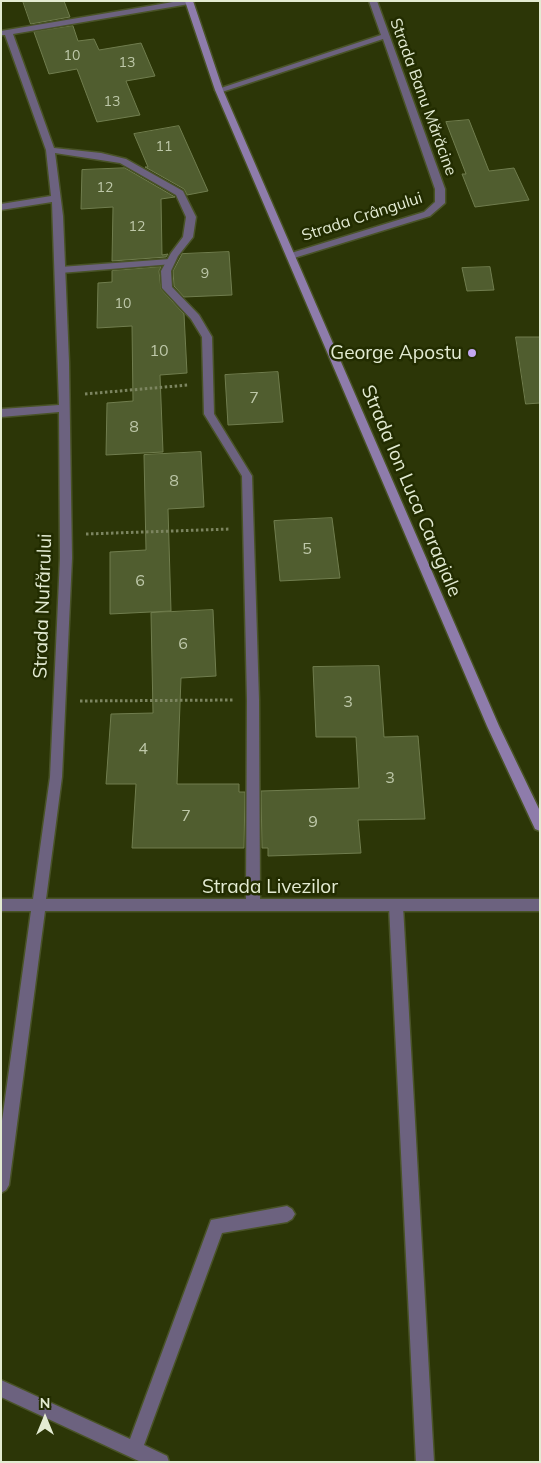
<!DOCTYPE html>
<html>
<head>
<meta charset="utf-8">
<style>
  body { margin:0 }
  #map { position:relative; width:541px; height:1463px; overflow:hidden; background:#2c3607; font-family:Mulish,sans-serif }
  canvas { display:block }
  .frame { position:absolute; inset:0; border:2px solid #e3ebd2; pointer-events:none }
  .north { position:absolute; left:20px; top:1393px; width:50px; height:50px; -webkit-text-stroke:4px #222c00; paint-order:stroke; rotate:0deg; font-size:14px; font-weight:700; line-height:20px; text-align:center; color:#e3ebd2 }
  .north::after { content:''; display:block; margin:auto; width:18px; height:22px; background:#e3ebd2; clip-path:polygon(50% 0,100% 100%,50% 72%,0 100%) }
</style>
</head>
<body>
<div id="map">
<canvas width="541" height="1463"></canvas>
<div class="frame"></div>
<div class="north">N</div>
</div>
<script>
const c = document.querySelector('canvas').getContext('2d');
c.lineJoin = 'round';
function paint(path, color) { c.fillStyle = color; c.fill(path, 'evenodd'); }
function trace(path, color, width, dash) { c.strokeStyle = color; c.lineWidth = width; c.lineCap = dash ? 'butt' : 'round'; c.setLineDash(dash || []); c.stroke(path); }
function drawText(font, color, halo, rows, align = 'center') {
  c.font = font + ' Mulish,sans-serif'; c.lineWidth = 5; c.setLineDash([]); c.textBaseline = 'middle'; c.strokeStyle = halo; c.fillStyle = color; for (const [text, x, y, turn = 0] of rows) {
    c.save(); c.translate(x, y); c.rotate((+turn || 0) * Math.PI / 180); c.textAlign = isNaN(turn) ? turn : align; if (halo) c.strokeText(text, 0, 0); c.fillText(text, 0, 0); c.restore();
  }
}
const building = new Path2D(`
  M 23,1 L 64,1 L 70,17 L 31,24 Z
  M 73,26 L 78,41 L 94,39 L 99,50 L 141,43 L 155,76 L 126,81 L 140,115 L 97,122 L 77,69 L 49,74 L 34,32 Z
  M 469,120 L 489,171 L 514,168 L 529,200 L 475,207 L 462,174 L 466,174 L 446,122 Z
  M 179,126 L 208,191 L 187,195 L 184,189 L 145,167 L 148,167 L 134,134 Z
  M 125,168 L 175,197 L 161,199 L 162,255 L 168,254 L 166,257 L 112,261 L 113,207 L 81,209 L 82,170 Z
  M 229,252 L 232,295 L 184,297 L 174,286 L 173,271 L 182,254 Z
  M 161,267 L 159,271 L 161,289 L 184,314 L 187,373 L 160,375 L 163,452 L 106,455 L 107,403 L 133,401 L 132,326 L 97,328 L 98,283 L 112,282 L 112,271 Z
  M 490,267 L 494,290 L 467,291 L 462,268 Z
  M 516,337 L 540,337 L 540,403 L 526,404 Z
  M 278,372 L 283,422 L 228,425 L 225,375 Z
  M 201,452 L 204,507 L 168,509 L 171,611 L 110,614 L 110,552 L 146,550 L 144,455 Z
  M 332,518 L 340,578 L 280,581 L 274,521 Z
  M 213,610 L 216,676 L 181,678 L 177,784 L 239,784 L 239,792 L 245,792 L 244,848 L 132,848 L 136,784 L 106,784 L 111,714 L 153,713 L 151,613 Z
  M 379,666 L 384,737 L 418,736 L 425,819 L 358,820 L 361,853 L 268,856 L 268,848 L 262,848 L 261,791 L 359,788 L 356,737 L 316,737 L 313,667 Z`);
paint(building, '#505d2f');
trace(building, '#707d4e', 1);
const lane = new Path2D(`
  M 170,259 L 173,260 L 173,264 L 60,273 L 55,270 L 60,267 Z
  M 396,900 L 401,902 L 403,906 L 434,1462 L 416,1462 L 389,906 L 391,902 Z
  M 287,1206 L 292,1209 L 295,1214 L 292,1219 L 287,1222 L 222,1233 L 144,1445 L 167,1456 L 169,1462 L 141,1462 L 1,1397 L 1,1380 L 130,1439 L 211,1220 Z`);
const street = new Path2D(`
  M 179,1 L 193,2 L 189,4 L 13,34 L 54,148 L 101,153 L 126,159 L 183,191 L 196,217 L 193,237 L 178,256 L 171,271 L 172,287 L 199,315 L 212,337 L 214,414 L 252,476 L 259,700 L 260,899 L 540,899 L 540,911 L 45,911 L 9,1185 L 6,1190 L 1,1193 L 1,1128 L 31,911 L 1,911 L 1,899 L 33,899 L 50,777 L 60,558 L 59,412 L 1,417 L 1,409 L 59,405 L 52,202 L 1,210 L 1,204 L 51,196 L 46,150 L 5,35 L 1,35 L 1,31 ZM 55,153 L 120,163 L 176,195 L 186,217 L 183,237 L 171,253 L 161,271 L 162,288 L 191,319 L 202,337 L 204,414 L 242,476 L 247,700 L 246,899 L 46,899 L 62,777 L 72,558 L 69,362 L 63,216 Z
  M 369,1 L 377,1 L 445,189 L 445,203 L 430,216 L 294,258 L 288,258 L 288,254 L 424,212 L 435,202 L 435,189 L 383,39 L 222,92 L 215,90 L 381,35 Z`);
const secondary = new Path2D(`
  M 185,1 L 193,1 L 223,90 L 499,726 L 540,811 L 540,831 L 535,829 L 487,726 L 215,90 Z`);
trace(lane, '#495327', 3);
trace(street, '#495327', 3);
trace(secondary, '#495327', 3);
trace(new Path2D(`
  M 85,394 L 188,385
  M 86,534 L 230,529
  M 80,701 L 234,700`), '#7c8560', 3, [2.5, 2.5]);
paint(lane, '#6c627f');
paint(street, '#6c627f');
paint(secondary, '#8e7cab');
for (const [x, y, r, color] of [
  [472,353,5,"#c4a7f2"]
]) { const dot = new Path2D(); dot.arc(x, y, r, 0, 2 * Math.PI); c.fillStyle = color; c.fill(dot); trace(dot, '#222c00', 2); }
drawText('14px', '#bec8a9', null, [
  ["10",72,56],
  ["13",127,63],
  ["13",112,102],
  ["11",164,147],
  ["12",105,188],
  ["12",137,227],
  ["9",205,274],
  ["10",123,304]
]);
drawText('16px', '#e3ebd2', '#222c00', [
  ["Strada Banu Mărăcine",423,97,70],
  ["Strada Crângului",362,217,-18]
]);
drawText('16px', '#bec8a9', null, [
  ["10",159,351],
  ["7",254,398],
  ["8",134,427],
  ["8",174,481],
  ["5",307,549],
  ["6",140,581],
  ["6",183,644],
  ["3",348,702],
  ["4",143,749],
  ["3",390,778],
  ["7",186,816],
  ["9",313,822]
]);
drawText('19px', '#e3ebd2', '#222c00', [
  ["George Apostu",462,353]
], 'right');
drawText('19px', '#e3ebd2', '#222c00', [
  ["Strada Ion Luca Caragiale",411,491,67],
  ["Strada Nufărului",43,606,-88],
  ["Strada Livezilor",270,887]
]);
</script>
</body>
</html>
